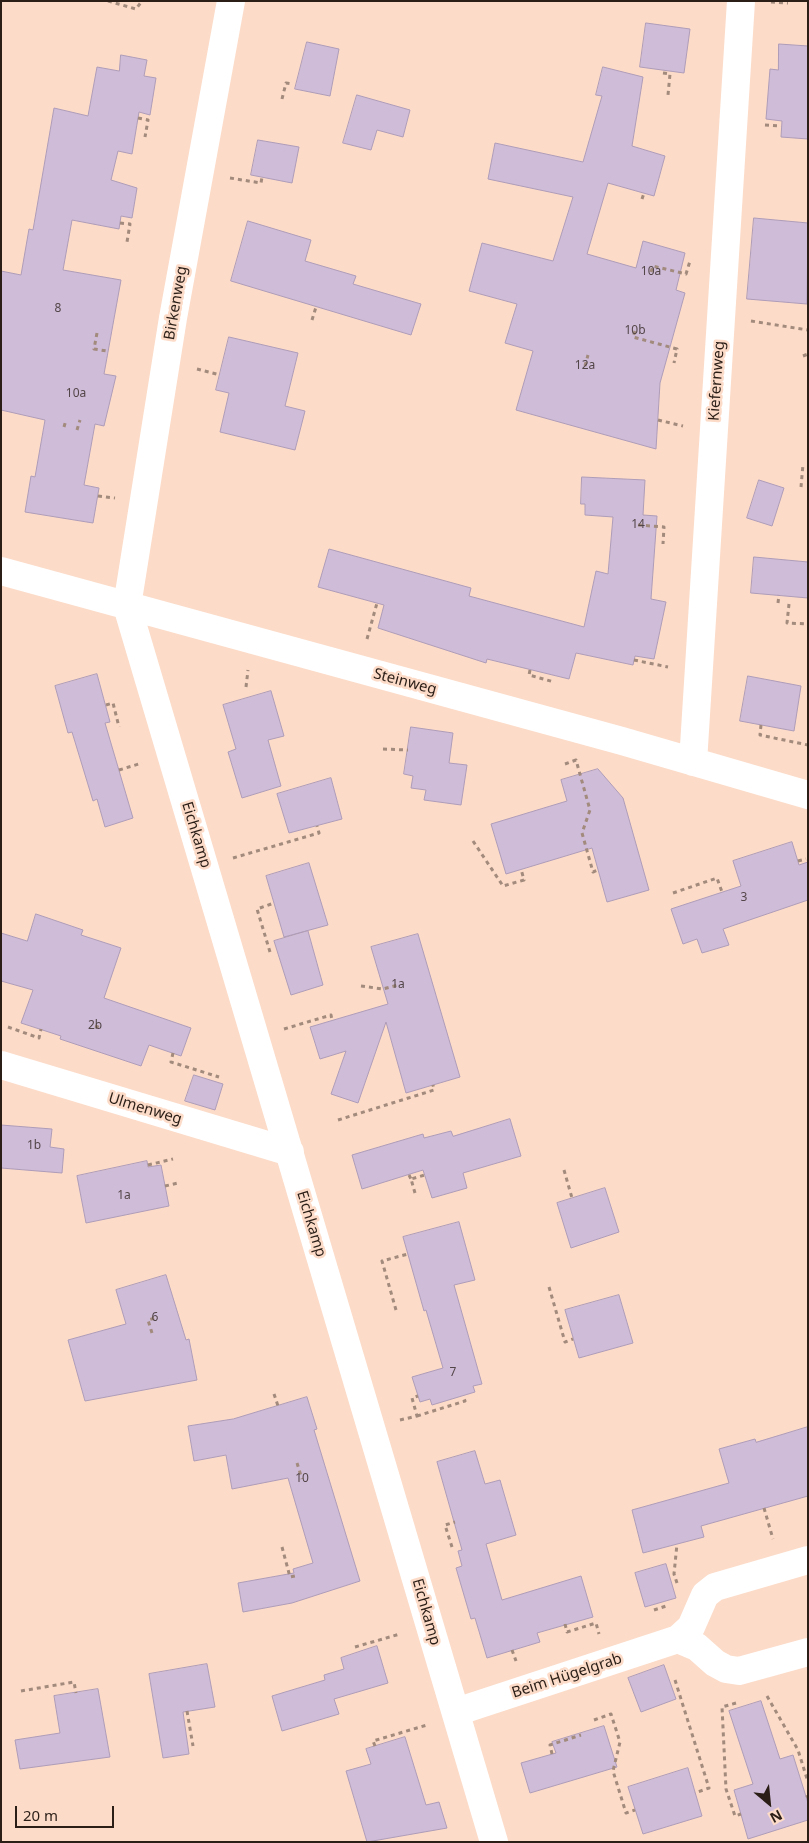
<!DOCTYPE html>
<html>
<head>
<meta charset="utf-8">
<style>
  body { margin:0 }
  #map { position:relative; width:809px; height:1843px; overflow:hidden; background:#fcdbc8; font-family:"Noto Sans",sans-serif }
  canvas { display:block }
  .frame { position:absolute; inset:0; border:2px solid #2a1e17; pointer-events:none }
  .north { position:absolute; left:744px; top:1778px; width:50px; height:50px; -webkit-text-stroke:4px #fcdbc8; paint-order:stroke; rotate:152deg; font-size:14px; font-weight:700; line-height:20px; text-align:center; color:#2a1e17 }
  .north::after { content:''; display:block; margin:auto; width:18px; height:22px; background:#2a1e17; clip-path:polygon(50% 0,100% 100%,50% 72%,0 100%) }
  .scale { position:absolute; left:15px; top:1806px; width:99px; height:22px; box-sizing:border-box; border:2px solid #2a1e17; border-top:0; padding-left:6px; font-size:15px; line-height:18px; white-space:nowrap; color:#2a1e17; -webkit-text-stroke:4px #fcdbc8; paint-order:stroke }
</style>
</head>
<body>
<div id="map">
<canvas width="809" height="1843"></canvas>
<div class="frame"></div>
<div class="north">N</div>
<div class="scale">20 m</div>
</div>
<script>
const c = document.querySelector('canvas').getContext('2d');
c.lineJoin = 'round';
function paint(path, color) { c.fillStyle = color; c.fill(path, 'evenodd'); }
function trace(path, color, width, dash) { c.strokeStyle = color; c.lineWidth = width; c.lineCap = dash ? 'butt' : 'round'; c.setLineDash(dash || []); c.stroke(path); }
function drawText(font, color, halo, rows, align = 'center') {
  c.font = font + ' "Noto Sans",sans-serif'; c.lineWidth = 5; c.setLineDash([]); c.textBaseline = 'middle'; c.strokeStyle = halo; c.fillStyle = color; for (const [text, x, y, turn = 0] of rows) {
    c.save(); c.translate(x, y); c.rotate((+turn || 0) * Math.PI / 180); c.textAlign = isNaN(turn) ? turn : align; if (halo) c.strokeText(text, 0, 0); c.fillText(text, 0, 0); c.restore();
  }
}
const building = new Path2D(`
  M 646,23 L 690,29 L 684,73 L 640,67 Z
  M 307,42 L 339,49 L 330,96 L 295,89 Z
  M 779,44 L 808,46 L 808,139 L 781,137 L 782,121 L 766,119 L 770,69 L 778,70 Z
  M 121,55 L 147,60 L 144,76 L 156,78 L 150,115 L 139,112 L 132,154 L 118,151 L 111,180 L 137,188 L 132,218 L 121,216 L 119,229 L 72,220 L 63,270 L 121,280 L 104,374 L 116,376 L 104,426 L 95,424 L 84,485 L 99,488 L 93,523 L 25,512 L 31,476 L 35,477 L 45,420 L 1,410 L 1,271 L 21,275 L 29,229 L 33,230 L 54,108 L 88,116 L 97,67 L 119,71 Z
  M 603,67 L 643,77 L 632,146 L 665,156 L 654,196 L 608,183 L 587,254 L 636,268 L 643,241 L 685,253 L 676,290 L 685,293 L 660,383 L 656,449 L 516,410 L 533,351 L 505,343 L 517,304 L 469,291 L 482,243 L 553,261 L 573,197 L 488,179 L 495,143 L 583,162 L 602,96 L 596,95 Z
  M 357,95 L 410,110 L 403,137 L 377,130 L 371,150 L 343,143 Z
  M 258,140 L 299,147 L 292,183 L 251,175 Z
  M 754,218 L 808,223 L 807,304 L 747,299 Z
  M 248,221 L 311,240 L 305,261 L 356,276 L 353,284 L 421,304 L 411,335 L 231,281 Z
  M 229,337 L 298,353 L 285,406 L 305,411 L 295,450 L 220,432 L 229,393 L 216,390 Z
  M 582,477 L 645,480 L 643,515 L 657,516 L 651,599 L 666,602 L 654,659 L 635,656 L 633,665 L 576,653 L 569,679 L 487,659 L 486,663 L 378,628 L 384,605 L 318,587 L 329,549 L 471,588 L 469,596 L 584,627 L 596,571 L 608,574 L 613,517 L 585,515 L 585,504 L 581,504 Z
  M 759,480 L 784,488 L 772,526 L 747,518 Z
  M 754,557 L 808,562 L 808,598 L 751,593 Z
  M 97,674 L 110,722 L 105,723 L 133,818 L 105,827 L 97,799 L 93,801 L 72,732 L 68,733 L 55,686 Z
  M 748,676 L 801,686 L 794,731 L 740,721 Z
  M 271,691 L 284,736 L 268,740 L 281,786 L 242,798 L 228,752 L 236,749 L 223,705 Z
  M 411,727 L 453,733 L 449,763 L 467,765 L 461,805 L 424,800 L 426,790 L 411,788 L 413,776 L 404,774 Z
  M 598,769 L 623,798 L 649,890 L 607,902 L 592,848 L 506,874 L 491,824 L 567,801 L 561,780 Z
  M 331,778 L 342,819 L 289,833 L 277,794 Z
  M 792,842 L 799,865 L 808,862 L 808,900 L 723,929 L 729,945 L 702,953 L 697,939 L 683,944 L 671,909 L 741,886 L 733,861 Z
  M 309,863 L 328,925 L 284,937 L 266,876 Z
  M 36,914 L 83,930 L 81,935 L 121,948 L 104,998 L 191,1028 L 181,1056 L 149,1045 L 141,1066 L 60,1039 L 61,1036 L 21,1023 L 33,990 L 1,981 L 1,933 L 27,941 Z
  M 308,931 L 323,985 L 291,995 L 274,941 Z
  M 418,934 L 460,1077 L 406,1093 L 386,1022 L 358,1103 L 331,1094 L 346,1051 L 320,1059 L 310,1027 L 388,1004 L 371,947 Z
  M 194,1075 L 223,1084 L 215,1110 L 185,1101 Z
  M 510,1119 L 521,1156 L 463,1173 L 467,1188 L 432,1198 L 423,1170 L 362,1189 L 352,1155 L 423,1134 L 424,1138 L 451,1131 L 453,1136 Z
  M 1,1125 L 52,1129 L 50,1147 L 64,1149 L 62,1173 L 1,1168 Z
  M 147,1161 L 148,1167 L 161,1165 L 169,1206 L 86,1223 L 77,1176 Z
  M 605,1188 L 619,1232 L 571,1248 L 557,1203 Z
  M 459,1222 L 475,1280 L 454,1285 L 482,1384 L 473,1386 L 475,1392 L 432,1405 L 430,1399 L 420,1402 L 412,1377 L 443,1368 L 426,1310 L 424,1311 L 403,1237 Z
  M 166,1275 L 186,1340 L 189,1339 L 197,1380 L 85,1401 L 68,1340 L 126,1324 L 116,1290 Z
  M 619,1295 L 633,1343 L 579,1358 L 565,1310 Z
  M 307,1397 L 317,1429 L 314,1430 L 360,1581 L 292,1603 L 243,1612 L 238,1583 L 294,1573 L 293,1569 L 313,1563 L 288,1478 L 232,1489 L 226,1455 L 194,1461 L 188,1426 L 233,1419 Z
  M 808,1427 L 808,1496 L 701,1526 L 704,1537 L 643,1553 L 632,1510 L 729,1483 L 719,1449 L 755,1439 L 756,1442 Z
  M 475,1451 L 485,1484 L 500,1480 L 516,1535 L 486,1544 L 502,1600 L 581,1576 L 593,1617 L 537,1633 L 540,1642 L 487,1658 L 475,1618 L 471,1619 L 456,1568 L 462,1566 L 458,1551 L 462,1550 L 437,1462 Z
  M 666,1564 L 676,1598 L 645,1607 L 635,1573 Z
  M 377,1646 L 388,1683 L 334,1699 L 339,1714 L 282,1731 L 272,1696 L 325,1680 L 324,1675 L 344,1669 L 341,1658 Z
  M 207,1664 L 215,1707 L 183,1712 L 189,1754 L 163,1758 L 149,1674 Z
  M 664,1665 L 676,1699 L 641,1712 L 628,1678 Z
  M 98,1689 L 110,1757 L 20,1769 L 15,1740 L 60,1733 L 54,1696 Z
  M 761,1701 L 780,1759 L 793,1755 L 808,1803 L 808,1820 L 748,1839 L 734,1790 L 753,1784 L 729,1711 Z
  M 604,1726 L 617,1767 L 530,1793 L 521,1763 L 556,1753 L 552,1742 Z
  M 405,1737 L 426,1805 L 439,1802 L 447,1828 L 367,1842 L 346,1771 L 371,1764 L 366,1749 Z
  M 688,1768 L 702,1816 L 643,1834 L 628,1787 Z`);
paint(building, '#cfbcd9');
trace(building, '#ae9cb8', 1);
trace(new Path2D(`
  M 108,1 L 136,9 L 142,1
  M 771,2 L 788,3
  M 663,73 L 670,74 L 668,95
  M 282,99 L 286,83 L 293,84
  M 138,118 L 148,120 L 145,137
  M 765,125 L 781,126
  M 230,178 L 261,183 L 262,177
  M 642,199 L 644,193
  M 120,223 L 130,224 L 127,242
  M 651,272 L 653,266 L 686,274 L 690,261
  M 312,320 L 316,307
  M 751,321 L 808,330
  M 635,331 L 633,337 L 677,349 L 674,363
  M 97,333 L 94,349 L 107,351
  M 803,356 L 808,354
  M 585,366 L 588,355
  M 197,369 L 220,375
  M 658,420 L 683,426
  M 64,427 L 66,420
  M 77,430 L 80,420
  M 801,487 L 803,464
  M 98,496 L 115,498
  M 638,525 L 664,527 L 663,544
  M 778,603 L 779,595
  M 789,604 L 787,623 L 808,624
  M 367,639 L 377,603
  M 634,660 L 668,667
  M 530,670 L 529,675 L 554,682
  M 246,687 L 248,670
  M 106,705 L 113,703 L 119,727
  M 761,725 L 760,735 L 808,745
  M 383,749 L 408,750
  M 565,764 L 576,760 L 590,810 L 582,833 L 593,872 L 598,870
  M 119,770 L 142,763
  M 473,841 L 503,886 L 524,880 L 521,869
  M 233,858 L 319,833 L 317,826
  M 798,861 L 806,859
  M 673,893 L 717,878 L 722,892
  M 270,952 L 257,909 L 274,903
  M 361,986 L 383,989 L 398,985
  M 95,1026 L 101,1028
  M 8,1027 L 39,1038 L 41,1029
  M 284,1029 L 331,1015 L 332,1020
  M 173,1053 L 171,1062 L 219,1077
  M 338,1120 L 434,1090 L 433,1085
  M 148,1165 L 173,1159
  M 564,1170 L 572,1198
  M 409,1175 L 411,1179
  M 165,1186 L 178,1183
  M 415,1193 L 411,1179 L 425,1175
  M 549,1287 L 565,1342 L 573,1339
  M 396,1310 L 382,1261 L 408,1254
  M 152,1333 L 148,1320 L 155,1318
  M 274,1394 L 278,1406
  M 417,1416 L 465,1401 L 463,1396
  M 400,1420 L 417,1416 L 412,1398 L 418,1396
  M 297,1463 L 302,1479
  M 764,1508 L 773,1539
  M 282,1547 L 290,1577 L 295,1576
  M 452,1547 L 445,1525 L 455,1522
  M 677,1583 L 674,1574 L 677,1544
  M 654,1610 L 666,1606
  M 565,1624 L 567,1632 L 596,1623 L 599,1634
  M 355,1647 L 400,1634
  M 512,1650 L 516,1661
  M 675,1680 L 709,1788 L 695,1793
  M 21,1691 L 74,1682 L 76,1693
  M 767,1696 L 798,1750 L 808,1782
  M 736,1703 L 722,1707 L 726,1789 L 735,1816 L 741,1814
  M 187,1711 L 193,1746
  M 594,1720 L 611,1714 L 620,1742 L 613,1771 L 626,1813 L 635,1810
  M 375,1746 L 373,1741 L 427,1725
  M 552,1754 L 550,1745 L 581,1735
  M 806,1797 L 808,1796`), '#a28a7c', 3, [4, 4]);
trace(new Path2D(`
  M 231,1 L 173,318 L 127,606 L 494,1842
  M 1,571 L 622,741 L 808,795
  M 693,762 L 741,1
  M 1,1065 L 290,1152
  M 678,1639 L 697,1647 L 715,1663 L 726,1669 L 739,1671 L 808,1652
  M 456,1712 L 678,1639 L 691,1627 L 705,1595 L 715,1587 L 808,1560`), '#fff', 28);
drawText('12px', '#534648', null, [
  ["10a",651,272],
  ["8",58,309],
  ["10b",635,331],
  ["12a",585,366],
  ["10a",76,394],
  ["14",638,525],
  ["3",744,898],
  ["1a",398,985],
  ["2b",95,1026],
  ["1b",34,1146],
  ["1a",124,1196],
  ["6",155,1318],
  ["7",453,1373],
  ["10",302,1479]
]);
drawText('15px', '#2a1e17', '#fcdbc8', [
  ["Birkenweg",176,303,-80],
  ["Kiefernweg",717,381,-86],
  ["Steinweg",405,682,15],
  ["Eichkamp",196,835,73],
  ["Ulmenweg",145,1109,17],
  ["Eichkamp",311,1224,73],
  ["Eichkamp",426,1612,74],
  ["Beim Hügelgrab",567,1676,-18]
]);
</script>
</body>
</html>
